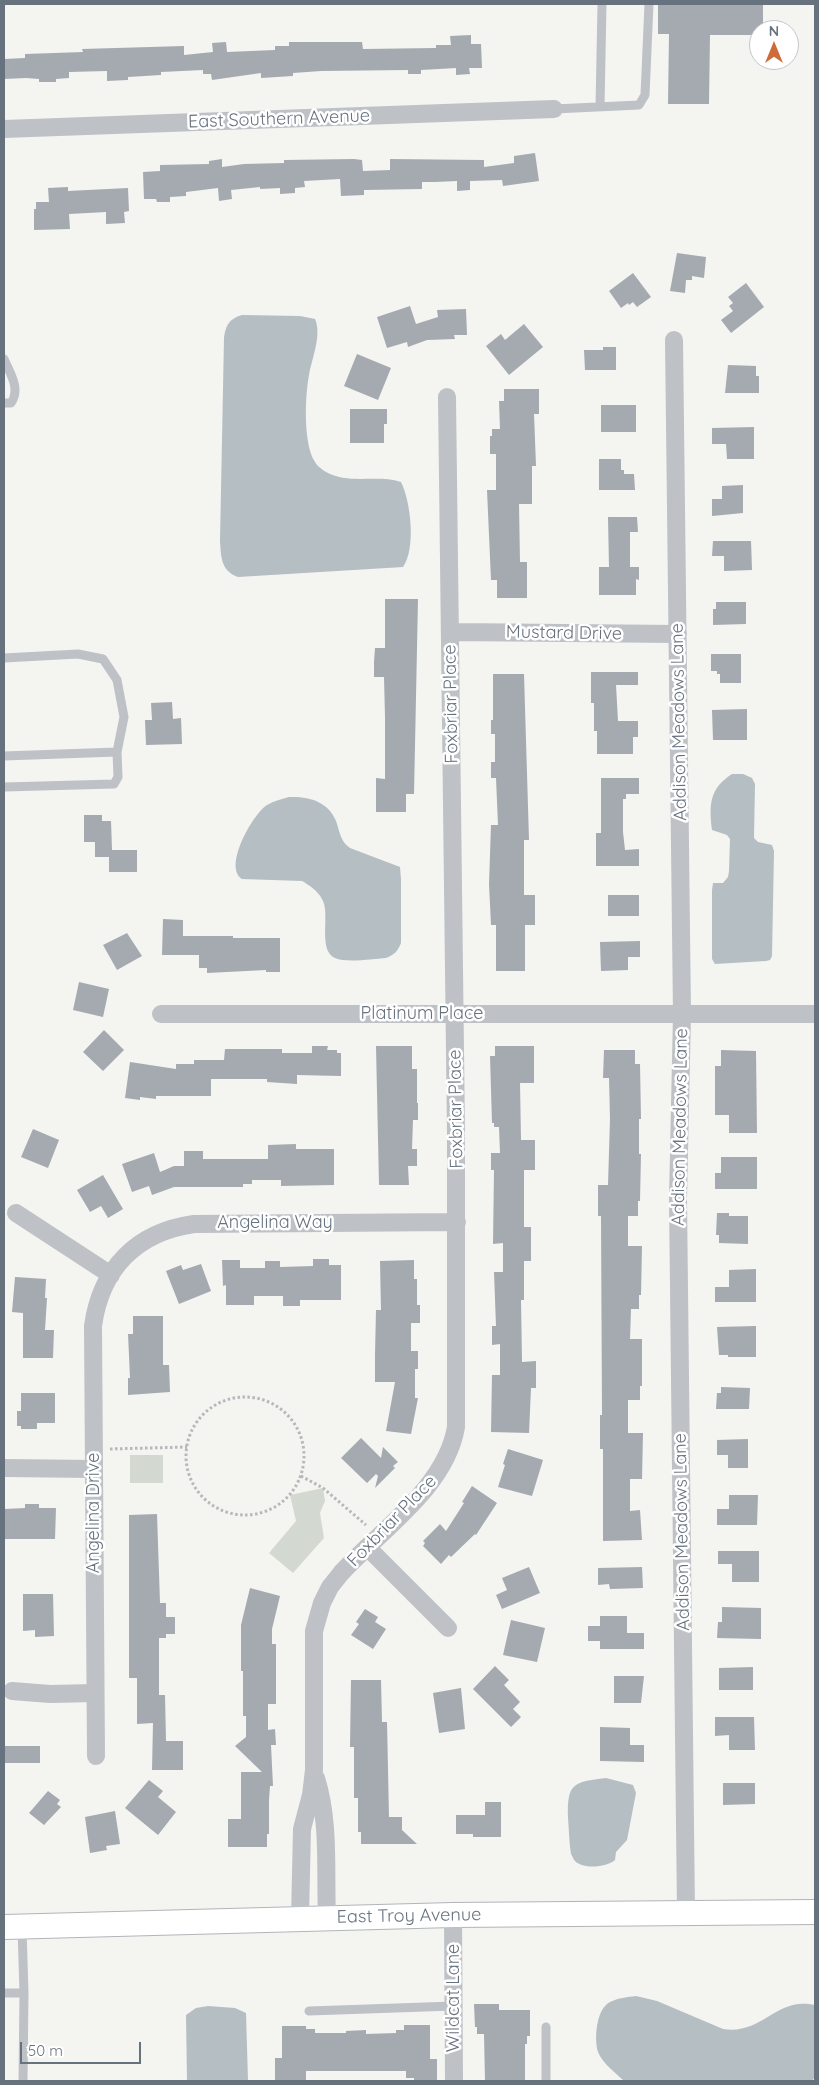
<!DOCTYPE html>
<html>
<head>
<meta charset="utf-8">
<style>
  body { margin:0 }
  #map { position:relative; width:819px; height:2085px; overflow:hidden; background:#f4f4f1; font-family:Quicksand,sans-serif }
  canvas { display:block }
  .frame { position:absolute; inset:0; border:5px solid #67727f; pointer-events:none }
  .north { position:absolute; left:749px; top:20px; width:50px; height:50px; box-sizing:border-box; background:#fff; border:1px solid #c2c7cc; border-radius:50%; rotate:0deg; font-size:14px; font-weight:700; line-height:20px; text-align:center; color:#67727f }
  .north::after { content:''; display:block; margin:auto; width:18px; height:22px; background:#cd6b39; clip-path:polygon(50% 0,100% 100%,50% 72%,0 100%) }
  .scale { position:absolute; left:20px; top:2042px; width:121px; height:22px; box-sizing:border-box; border:2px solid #67727f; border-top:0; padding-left:6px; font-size:15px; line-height:18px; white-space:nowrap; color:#67727f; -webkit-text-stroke:4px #fff; paint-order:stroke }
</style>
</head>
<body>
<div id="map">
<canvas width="819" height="2085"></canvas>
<div class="frame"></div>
<div class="north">N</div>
<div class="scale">50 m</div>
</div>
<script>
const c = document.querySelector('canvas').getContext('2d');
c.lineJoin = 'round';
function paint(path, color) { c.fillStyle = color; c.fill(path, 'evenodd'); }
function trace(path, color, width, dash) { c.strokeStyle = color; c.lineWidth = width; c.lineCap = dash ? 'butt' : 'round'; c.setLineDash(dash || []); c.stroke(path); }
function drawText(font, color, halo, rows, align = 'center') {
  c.font = font + ' Quicksand,sans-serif'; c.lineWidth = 5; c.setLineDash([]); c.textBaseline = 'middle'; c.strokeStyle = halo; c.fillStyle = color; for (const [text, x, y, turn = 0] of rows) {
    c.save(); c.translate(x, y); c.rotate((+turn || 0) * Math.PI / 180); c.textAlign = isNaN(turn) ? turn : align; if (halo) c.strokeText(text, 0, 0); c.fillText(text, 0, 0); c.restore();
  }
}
paint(new Path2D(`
  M 130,1455 L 163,1455 L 163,1483 L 130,1483 Z
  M 323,1488 L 325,1501 L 320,1513 L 324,1538 L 293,1573 L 269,1553 L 296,1521 L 290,1495 Z`), '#d3d9d1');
paint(new Path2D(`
  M 242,315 L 300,316 L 315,319 C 322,335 312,358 309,375 C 305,396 303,444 315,462 C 317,466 323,470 326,472 C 349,485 377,474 401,482 C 411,502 416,549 403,567 L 238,577 C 221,571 221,557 220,541 L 224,338 C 226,325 229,319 242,315 Z
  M 732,774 L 743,774 L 752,778 L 755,784 L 754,838 L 758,842 L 772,845 L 774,851 L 772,956 L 770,960 L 766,961 L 715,964 L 712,959 L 712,890 L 713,883 L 723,883 L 728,877 L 729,871 L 730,839 L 727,835 L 712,830 C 709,805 709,789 732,774 Z
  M 289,797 C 308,796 328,801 336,821 C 340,832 340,841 350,848 L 400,867 L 401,879 L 401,943 C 398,951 394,955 386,958 C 373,959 346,963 335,958 C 317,950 331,913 322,899 C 318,891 309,885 302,881 L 242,879 C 223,867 252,815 267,805 C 274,801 282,799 289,797 Z
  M 606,1778 L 633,1785 L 636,1793 L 627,1840 L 616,1852 L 615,1860 C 607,1867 584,1870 575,1861 C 573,1859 573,1857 571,1854 C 569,1842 569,1830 568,1818 C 567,1783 573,1782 606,1778 Z
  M 636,1996 L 657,2001 L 723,2029 C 763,2035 776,1996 815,2005 L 815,2077 L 812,2081 L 624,2081 C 616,2073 602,2063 598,2052 C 594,2039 596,2009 610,2002 C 618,1998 628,1997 636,1996 Z
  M 208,2006 L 235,2008 L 246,2013 L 248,2081 L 187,2081 L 186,2015 L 196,2008 Z`), '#b5bec3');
paint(new Path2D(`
  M 658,4 L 763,4 L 763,30 L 759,30 L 759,35 L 710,35 L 709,104 L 668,104 L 669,34 L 658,34 Z
  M 471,35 L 471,44 L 481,44 L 482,68 L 469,68 L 470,74 L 456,75 L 456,68 L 421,70 L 421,74 L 408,74 L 408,70 L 321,71 L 293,73 L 293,76 L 261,78 L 261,73 L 212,80 L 211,74 L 203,74 L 203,70 L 161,72 L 161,75 L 128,77 L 128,80 L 107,81 L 107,71 L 69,72 L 69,78 L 56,79 L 56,82 L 39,82 L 39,79 L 26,78 L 4,79 L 4,59 L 25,58 L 25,54 L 83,52 L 82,49 L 184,46 L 184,55 L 213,52 L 212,43 L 226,42 L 227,52 L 275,50 L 275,46 L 289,46 L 289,42 L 362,42 L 363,49 L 436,48 L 436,45 L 451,45 L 450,36 Z
  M 535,153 L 539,181 L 503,186 L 502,180 L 470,181 L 470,190 L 457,191 L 457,181 L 435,182 L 422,182 L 422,189 L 364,190 L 364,195 L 341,196 L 340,179 L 304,181 L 305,187 L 295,188 L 295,193 L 280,194 L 280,188 L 260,189 L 260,187 L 231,190 L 232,199 L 219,201 L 218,188 L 186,192 L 186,196 L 170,197 L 170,202 L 157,202 L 156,199 L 144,199 L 143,172 L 160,171 L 160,165 L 209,164 L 209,161 L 222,159 L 222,167 L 244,164 L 284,163 L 284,160 L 354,159 L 362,160 L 363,171 L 390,170 L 390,159 L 484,160 L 484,167 L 514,163 L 514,156 Z
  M 68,187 L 68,191 L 128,188 L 129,211 L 124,212 L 125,223 L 106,224 L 106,212 L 69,214 L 70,229 L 34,230 L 34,209 L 36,209 L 36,202 L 49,202 L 48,188 Z
  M 677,253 L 706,257 L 704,278 L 692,276 L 692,280 L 686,280 L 685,293 L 670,291 Z
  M 633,273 L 651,297 L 637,307 L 633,302 L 629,305 L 628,303 L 621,308 L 609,291 Z
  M 746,283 L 764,307 L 731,333 L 721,320 L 733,311 L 729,306 L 733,303 L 728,297 Z
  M 410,306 L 416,324 L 438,317 L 437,310 L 466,309 L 467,335 L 454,335 L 455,339 L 427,340 L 408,347 L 407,342 L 387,348 L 377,317 Z
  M 524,324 L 543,347 L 509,375 L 486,346 L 501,334 L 505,340 Z
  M 603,347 L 616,347 L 616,370 L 585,370 L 584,350 L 603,350 Z
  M 357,354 L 391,368 L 378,400 L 344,386 Z
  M 728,365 L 756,366 L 756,376 L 759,376 L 759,393 L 725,393 Z
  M 504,389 L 539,389 L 539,414 L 534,414 L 536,466 L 532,466 L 532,504 L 519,504 L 520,562 L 527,562 L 527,598 L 497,598 L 497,580 L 491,580 L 487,490 L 496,490 L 496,454 L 490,454 L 490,436 L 492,436 L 492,429 L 500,429 L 499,401 L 504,401 Z
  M 601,405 L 636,405 L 636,432 L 601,432 Z
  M 350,409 L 387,409 L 387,424 L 384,424 L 384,443 L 350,443 Z
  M 754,427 L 754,459 L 727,459 L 726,444 L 712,444 L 712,428 Z
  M 599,459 L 621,459 L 621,470 L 624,470 L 624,474 L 634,474 L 635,490 L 599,490 Z
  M 743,485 L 743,513 L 712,516 L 712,499 L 722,499 L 722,486 Z
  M 608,517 L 637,517 L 638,532 L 630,532 L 630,567 L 639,567 L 639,580 L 636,579 L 636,595 L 599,595 L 599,567 L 609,567 Z
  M 713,541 L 751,541 L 752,570 L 724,571 L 724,556 L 712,556 Z
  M 385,599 L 418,599 L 414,794 L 406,794 L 406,812 L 376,812 L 376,778 L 385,779 L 385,717 L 384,677 L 374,677 L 374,662 L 375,648 L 385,648 Z
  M 716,602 L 746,602 L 746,624 L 713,625 L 713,609 L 716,609 Z
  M 711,654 L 741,654 L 741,683 L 720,683 L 720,674 L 717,674 L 717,671 L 711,671 Z
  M 591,672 L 638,672 L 638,685 L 616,685 L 618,721 L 638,721 L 638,737 L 633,737 L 633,754 L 597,754 L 597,731 L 594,731 L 594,703 L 591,703 Z
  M 493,674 L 524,674 L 529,840 L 524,840 L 524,895 L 535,895 L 535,925 L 525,925 L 525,971 L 496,971 L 496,925 L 491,925 L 489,884 L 491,825 L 498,825 L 496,778 L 491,778 L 491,762 L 495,762 L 495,734 L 491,734 L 491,720 L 493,720 Z
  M 172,702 L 173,719 L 181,718 L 182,744 L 146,745 L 145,720 L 152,720 L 151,703 Z
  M 747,709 L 747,740 L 713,740 L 712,710 Z
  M 601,778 L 639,778 L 639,794 L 626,794 L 626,799 L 623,799 L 623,832 L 625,850 L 639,849 L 639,866 L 596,866 L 596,833 L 601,833 Z
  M 84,815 L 102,815 L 102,821 L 111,821 L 112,850 L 137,850 L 137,872 L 109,872 L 109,857 L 95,857 L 95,842 L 84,842 Z
  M 608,895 L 639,895 L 639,916 L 608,916 Z
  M 163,919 L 183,920 L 183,936 L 233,936 L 233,938 L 280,938 L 280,972 L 266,972 L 266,970 L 207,973 L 207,968 L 199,968 L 199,955 L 162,955 Z
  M 127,933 L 142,956 L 117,970 L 103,945 Z
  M 640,941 L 640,957 L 628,957 L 628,970 L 601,971 L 600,942 Z
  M 79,982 L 109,989 L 103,1017 L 73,1010 Z
  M 104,1030 L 124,1050 L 103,1071 L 83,1052 Z
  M 312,1046 L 328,1046 L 327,1050 L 337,1050 L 337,1053 L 341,1053 L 341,1076 L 297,1075 L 297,1084 L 267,1082 L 267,1079 L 211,1079 L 211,1096 L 156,1096 L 156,1099 L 140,1097 L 140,1100 L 125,1098 L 130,1062 L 176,1069 L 176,1064 L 194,1064 L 194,1060 L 224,1060 L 225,1049 L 282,1049 L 282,1053 L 312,1053 Z
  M 376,1046 L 412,1046 L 412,1069 L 417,1069 L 417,1103 L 418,1103 L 418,1120 L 413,1120 L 412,1149 L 417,1149 L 417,1166 L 408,1166 L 409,1185 L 379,1185 Z
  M 495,1046 L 534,1046 L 534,1083 L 520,1083 L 521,1140 L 535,1140 L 535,1170 L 524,1170 L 524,1227 L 531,1227 L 531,1261 L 524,1261 L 524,1300 L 521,1300 L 522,1362 L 536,1361 L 536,1388 L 531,1388 L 529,1433 L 491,1432 L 492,1375 L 500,1375 L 500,1344 L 492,1345 L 492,1326 L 496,1326 L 494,1272 L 503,1272 L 503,1243 L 493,1244 L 494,1170 L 491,1170 L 491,1153 L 500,1153 L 499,1127 L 494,1127 L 494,1123 L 492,1123 L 490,1056 L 495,1056 Z
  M 604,1050 L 635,1050 L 635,1064 L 640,1064 L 641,1119 L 639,1119 L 639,1154 L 641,1154 L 640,1201 L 638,1201 L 638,1216 L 628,1216 L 628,1246 L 642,1246 L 641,1295 L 639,1295 L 639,1309 L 631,1309 L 630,1339 L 642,1339 L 642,1386 L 640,1386 L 640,1400 L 628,1400 L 628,1433 L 643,1433 L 642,1479 L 630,1479 L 630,1511 L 640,1510 L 642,1540 L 603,1541 L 603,1449 L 600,1449 L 600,1415 L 602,1415 L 601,1216 L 598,1216 L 598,1185 L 608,1185 L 610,1119 L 609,1078 L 603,1078 Z
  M 721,1050 L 756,1051 L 757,1133 L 729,1133 L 729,1115 L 715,1115 L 715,1066 L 721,1066 Z
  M 33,1129 L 59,1140 L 48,1168 L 21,1157 Z
  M 296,1144 L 296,1149 L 334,1149 L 334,1185 L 281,1186 L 281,1180 L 252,1180 L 252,1184 L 243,1184 L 243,1187 L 174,1187 L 152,1195 L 149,1186 L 132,1192 L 122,1164 L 154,1153 L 160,1172 L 174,1166 L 184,1166 L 184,1151 L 203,1151 L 203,1159 L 268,1159 L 268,1145 Z
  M 721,1157 L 757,1157 L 757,1189 L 715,1189 L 715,1173 L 721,1173 Z
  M 103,1175 L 123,1209 L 108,1218 L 101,1206 L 90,1212 L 77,1190 Z
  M 717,1213 L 729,1213 L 729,1216 L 748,1216 L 748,1244 L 719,1243 L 719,1235 L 716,1235 Z
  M 313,1259 L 329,1259 L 329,1265 L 341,1265 L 341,1300 L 300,1300 L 300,1306 L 283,1306 L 283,1296 L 254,1296 L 254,1305 L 226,1305 L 226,1285 L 223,1286 L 222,1260 L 240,1260 L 240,1268 L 265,1268 L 265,1261 L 280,1261 L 280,1267 L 313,1266 Z
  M 414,1260 L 414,1279 L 417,1279 L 417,1305 L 420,1305 L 420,1323 L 411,1323 L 411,1351 L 418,1351 L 418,1369 L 415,1369 L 415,1398 L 418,1398 L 411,1434 L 386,1431 L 395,1382 L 375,1382 L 375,1355 L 376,1310 L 381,1310 L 380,1261 Z
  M 201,1264 L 211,1291 L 179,1304 L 166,1271 L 181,1265 L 183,1270 Z
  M 756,1269 L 756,1302 L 715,1302 L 715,1287 L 729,1287 L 729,1270 Z
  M 15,1277 L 46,1279 L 45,1298 L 47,1298 L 45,1330 L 54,1330 L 53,1358 L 23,1358 L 23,1313 L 12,1312 Z
  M 133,1316 L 163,1316 L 163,1365 L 169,1365 L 170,1392 L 128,1395 L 128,1378 L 130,1378 L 128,1334 L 133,1334 Z
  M 756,1326 L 756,1357 L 728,1357 L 728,1355 L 719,1355 L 717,1327 Z
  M 721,1387 L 750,1388 L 749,1409 L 716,1409 L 717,1393 L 721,1393 Z
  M 21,1393 L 55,1393 L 55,1423 L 37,1423 L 37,1429 L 21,1429 L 21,1426 L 17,1426 L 17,1411 L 21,1411 Z
  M 361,1438 L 381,1458 L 383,1447 L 398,1462 L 393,1466 L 395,1468 L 375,1488 L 378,1476 L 376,1474 L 367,1483 L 341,1458 Z
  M 748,1439 L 748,1468 L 728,1468 L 728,1455 L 717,1455 L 717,1440 Z
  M 508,1449 L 543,1460 L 532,1496 L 498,1487 L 505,1465 L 503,1464 Z
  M 472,1486 L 497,1503 L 476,1535 L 475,1534 L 451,1557 L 449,1555 L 441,1564 L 423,1546 L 425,1543 L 423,1541 L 440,1524 L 446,1531 L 464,1503 L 462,1502 Z
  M 729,1495 L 758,1495 L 757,1525 L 717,1525 L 717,1509 L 729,1509 Z
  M 25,1504 L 39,1504 L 39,1508 L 56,1508 L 55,1539 L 4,1539 L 4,1509 L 25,1508 Z
  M 157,1514 L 160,1603 L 166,1603 L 166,1617 L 175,1617 L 175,1634 L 166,1634 L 166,1638 L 159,1638 L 159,1695 L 165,1695 L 166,1741 L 183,1741 L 183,1770 L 152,1770 L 153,1723 L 137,1724 L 137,1678 L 129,1678 L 129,1515 Z
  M 718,1551 L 759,1551 L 759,1582 L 732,1582 L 732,1564 L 718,1564 Z
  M 529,1567 L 540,1593 L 502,1609 L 496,1595 L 507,1590 L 502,1578 Z
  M 642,1567 L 643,1588 L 610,1589 L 609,1584 L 598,1585 L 598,1568 Z
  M 250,1588 L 280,1596 L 272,1629 L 272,1644 L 276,1644 L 276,1704 L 268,1704 L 268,1730 L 275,1729 L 276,1745 L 271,1745 L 273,1786 L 270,1786 L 269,1800 L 269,1834 L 267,1834 L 267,1847 L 228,1847 L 228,1819 L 241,1819 L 241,1772 L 262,1772 L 235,1746 L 246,1737 L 246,1716 L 243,1716 L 243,1671 L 241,1671 L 241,1625 Z
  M 23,1594 L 53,1594 L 54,1636 L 35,1637 L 35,1630 L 23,1631 Z
  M 722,1607 L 761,1608 L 761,1639 L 717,1638 L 718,1622 L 722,1622 Z
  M 365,1609 L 378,1617 L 375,1622 L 386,1629 L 373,1649 L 351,1635 L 359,1624 L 356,1622 Z
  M 600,1616 L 627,1616 L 627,1633 L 644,1633 L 644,1649 L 600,1649 L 600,1641 L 588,1641 L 588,1626 L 600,1626 Z
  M 511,1620 L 545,1628 L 537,1662 L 503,1655 Z
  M 495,1666 L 509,1680 L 504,1685 L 520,1702 L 513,1709 L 521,1717 L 511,1727 L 473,1689 Z
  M 753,1667 L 753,1690 L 719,1690 L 719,1668 Z
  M 614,1676 L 644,1676 L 641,1703 L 614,1703 Z
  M 351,1680 L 381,1680 L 382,1722 L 387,1722 L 389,1817 L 402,1817 L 402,1830 L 417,1844 L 361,1844 L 361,1832 L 358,1832 L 358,1798 L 354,1798 L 354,1747 L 350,1747 Z
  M 461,1688 L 465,1729 L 439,1733 L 433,1693 Z
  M 715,1717 L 754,1717 L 755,1750 L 729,1750 L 729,1735 L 715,1736 Z
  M 600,1727 L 630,1728 L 630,1745 L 644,1745 L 644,1762 L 600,1761 Z
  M 5,1746 L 40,1746 L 40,1763 L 5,1763 Z
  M 149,1780 L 163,1791 L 158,1797 L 176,1812 L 158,1835 L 125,1808 Z
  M 723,1783 L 755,1783 L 755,1804 L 723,1805 Z
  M 48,1791 L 60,1800 L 57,1804 L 61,1807 L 44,1825 L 29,1813 Z
  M 485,1802 L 501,1802 L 501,1837 L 473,1837 L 473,1834 L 456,1834 L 456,1815 L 485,1815 Z
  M 115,1811 L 120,1844 L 106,1846 L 107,1850 L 90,1853 L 85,1817 Z
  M 474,2004 L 499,2004 L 499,2010 L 530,2010 L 530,2036 L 527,2036 L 527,2044 L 525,2044 L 525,2081 L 485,2081 L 484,2034 L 477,2034 L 477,2027 L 475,2027 Z
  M 404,2025 L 430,2025 L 430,2059 L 437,2059 L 437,2080 L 414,2080 L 414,2078 L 406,2078 L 406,2071 L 306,2071 L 306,2081 L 275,2081 L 275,2058 L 282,2058 L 282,2026 L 306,2026 L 306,2029 L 315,2029 L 315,2033 L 346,2033 L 346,2031 L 366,2030 L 366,2034 L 396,2033 L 396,2030 L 404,2030 Z`), '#a4aab0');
const secondary = new Path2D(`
  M 4,1927 L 453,1915 L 815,1912`);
trace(secondary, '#b1b5b9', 26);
trace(new Path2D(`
  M186 1456a59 59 0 1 1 118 0a59 59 0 1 1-118 0Z
  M 110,1449 L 187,1447
  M 301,1476 L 323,1488 L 366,1525`), '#b6b8bb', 3, [2.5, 2.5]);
trace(new Path2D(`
  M 600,107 L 602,4
  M 554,109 L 639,105 L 645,95 L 649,4
  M 4,359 C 10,373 21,389 11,403 L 4,403
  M 4,658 L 78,654 L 103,659 L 117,680 L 124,717 L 117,752 L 118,777 L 114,784 L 4,787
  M 4,756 L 117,752
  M 4,1993 L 24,1993 L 22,1928
  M 309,2011 L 454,2006
  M 23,2081 L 24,1993
  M 546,2081 L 546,2027`), '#bec1c5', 9);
trace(new Path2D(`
  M 4,129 L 554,109
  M 674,340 L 682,1014 L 678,1199 L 686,1913
  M 450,632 L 678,634
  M 161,1014 L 815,1014
  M 16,1213 L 111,1275
  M 4,1468 L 94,1469
  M 367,1547 L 448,1628
  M 12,1691 L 50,1694 L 95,1693
  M 96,1756 L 93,1326 C 101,1268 137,1232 194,1224 L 457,1222
  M 316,1778 C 330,1823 325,1871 327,1918
  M 453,1915 L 454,2081
  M 300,1918 L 302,1829 L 311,1795 L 314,1770 L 314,1631 L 322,1603 L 330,1587 L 342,1572 C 382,1529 446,1487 456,1427 L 456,1132 L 447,397`), '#bec1c5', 18);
trace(secondary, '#fff', 24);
drawText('18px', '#67727f', '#fff', [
  ["East Southern Avenue",279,119,-2],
  ["Mustard Drive",564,633,1],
  ["Foxbriar Place",451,704,-91],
  ["Addison Meadows Lane",679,722,-91],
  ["Platinum Place",422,1014],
  ["Foxbriar Place",456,1109,-91],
  ["Addison Meadows Lane",680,1127,-89],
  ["Angelina Way",275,1223],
  ["Angelina Drive",94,1513,-90],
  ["Foxbriar Place",392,1521,-46],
  ["Addison Meadows Lane",682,1532,-91],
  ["East Troy Avenue",409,1916,-1],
  ["Wildcat Lane",454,1998,-90]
]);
</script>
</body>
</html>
